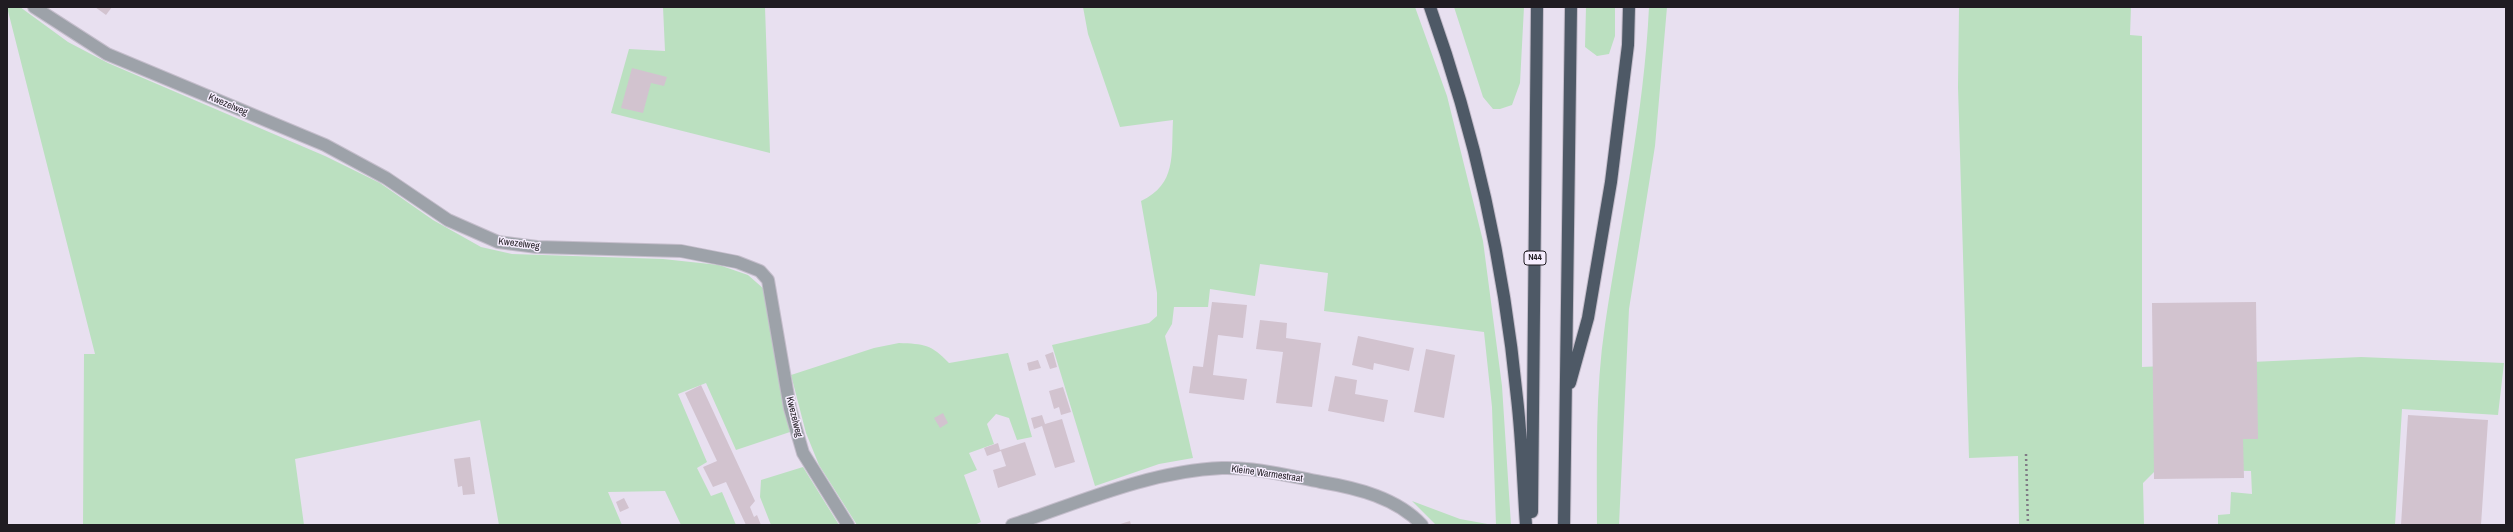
<!DOCTYPE html>
<html>
<head>
<meta charset="utf-8">
<style>
  body { margin:0 }
  #map { position:relative; width:2513px; height:532px; overflow:hidden; background:#e8e0f0; font-family:"Archivo Narrow",sans-serif }
  canvas { display:block }
  .frame { position:absolute; inset:0; border:8px solid #201c22; pointer-events:none }
</style>
</head>
<body>
<div id="map">
<canvas width="2513" height="532"></canvas>
<div class="frame"></div>
</div>
<script>
const c = document.querySelector('canvas').getContext('2d');
c.lineJoin = 'round';
function paint(path, color) { c.fillStyle = color; c.fill(path, 'evenodd'); }
function trace(path, color, width, dash) { c.strokeStyle = color; c.lineWidth = width; c.lineCap = dash ? 'butt' : 'round'; c.setLineDash(dash || []); c.stroke(path); }
function drawText(font, color, halo, rows, align = 'center') {
  c.font = font + ' "Archivo Narrow",sans-serif'; c.lineWidth = 3; c.setLineDash([]); c.textBaseline = 'middle'; c.strokeStyle = halo; c.fillStyle = color; for (const [text, x, y, turn = 0] of rows) {
    c.save(); c.translate(x, y); c.rotate((+turn || 0) * Math.PI / 180); c.textAlign = isNaN(turn) ? turn : align; if (halo) c.strokeText(text, 0, 0); c.fillText(text, 0, 0); c.restore();
  }
}
paint(new Path2D(`
  M 7,7 L 20,7 L 68,42 L 108,63 L 325,156 L 380,183 L 433,220 L 481,247 L 512,254 L 663,259 L 719,265 L 748,275 L 764,289 L 790,432 L 736,450 L 706,383 L 678,394 L 707,462 L 697,468 L 711,496 L 722,492 L 736,525 L 681,525 L 665,491 L 608,492 L 622,525 L 499,525 L 480,420 L 295,459 L 304,525 L 83,525 L 84,354 L 95,354 Z
  M 663,7 L 765,7 L 770,153 L 611,113 L 629,49 L 665,51 Z
  M 1083,7 L 1415,7 L 1447,96 L 1483,241 L 1502,386 L 1511,525 L 1496,525 L 1492,407 L 1484,332 L 1324,311 L 1328,273 L 1260,264 L 1255,296 L 1210,289 L 1208,307 L 1174,307 L 1172,324 L 1165,336 L 1193,458 L 1159,464 L 1095,486 L 1052,345 L 1149,323 L 1157,316 L 1157,293 L 1141,201 C 1177,184 1171,155 1173,120 L 1120,127 L 1088,34 Z
  M 1454,7 L 1524,7 L 1520,83 L 1512,105 L 1500,109 L 1493,109 L 1483,97 Z
  M 1586,7 L 1615,7 L 1615,36 L 1609,54 L 1597,56 L 1585,47 Z
  M 1649,7 L 1667,7 L 1655,146 L 1629,309 L 1619,525 L 1597,525 C 1597,459 1595,391 1605,325 C 1621,219 1644,114 1649,7 Z
  M 1959,7 L 2131,7 L 2130,35 L 2142,36 L 2142,367 L 2361,357 L 2504,363 L 2498,415 L 2402,409 L 2395,525 L 2218,525 L 2218,515 L 2230,514 L 2231,492 L 2252,494 L 2251,471 L 2157,469 L 2143,483 L 2144,525 L 2019,525 L 2018,456 L 1969,458 L 1958,87 Z
  M 899,343 C 924,344 931,344 949,363 L 1008,353 L 1032,437 L 1017,440 L 1009,418 L 996,414 L 987,424 L 994,444 L 969,453 L 977,470 L 964,475 L 981,522 L 974,525 L 857,525 L 819,465 L 806,433 L 791,375 L 874,348 Z
  M 803,467 L 839,525 L 771,525 L 760,497 L 761,480 Z
  M 1412,501 L 1460,519 L 1493,525 L 1436,525 Z`), '#bbe0c0');
paint(new Path2D(`
  M 95,7 L 112,7 L 106,15 Z
  M 632,68 L 667,77 L 664,86 L 651,83 L 643,113 L 621,108 Z
  M 1212,302 L 1247,305 L 1243,338 L 1218,335 L 1213,375 L 1247,379 L 1244,400 L 1189,393 L 1193,366 L 1203,367 Z
  M 2256,302 L 2258,439 L 2243,439 L 2244,478 L 2154,479 L 2152,303 Z
  M 1260,320 L 1287,323 L 1286,338 L 1321,343 L 1312,407 L 1276,403 L 1283,352 L 1256,349 Z
  M 1358,336 L 1414,348 L 1409,371 L 1374,363 L 1373,370 L 1352,365 Z
  M 1426,349 L 1455,355 L 1444,418 L 1414,412 Z
  M 1053,352 L 1057,367 L 1050,369 L 1045,355 Z
  M 1038,360 L 1041,368 L 1029,371 L 1027,363 Z
  M 1335,376 L 1357,380 L 1355,394 L 1388,400 L 1384,422 L 1328,411 Z
  M 701,385 L 755,501 L 750,507 L 754,517 L 757,515 L 761,525 L 746,525 L 726,482 L 713,487 L 703,467 L 717,461 L 685,393 Z
  M 1063,387 L 1071,412 L 1061,415 L 1059,407 L 1054,409 L 1049,391 Z
  M 943,413 L 948,423 L 940,428 L 934,418 Z
  M 1042,415 L 1045,424 L 1062,419 L 1075,462 L 1055,468 L 1042,426 L 1034,429 L 1031,418 Z
  M 2408,415 L 2488,420 L 2481,525 L 2401,525 Z
  M 1025,442 L 1036,475 L 998,488 L 993,470 L 1006,466 L 1001,451 L 987,456 L 984,448 L 998,443 L 1000,450 Z
  M 470,457 L 475,494 L 463,495 L 462,486 L 458,487 L 454,459 Z
  M 624,498 L 629,508 L 620,512 L 616,502 Z
  M 1130,521 L 1131,525 L 1117,525 Z`), '#d2c3cf');
const street = new Path2D(`
  M 34,7 L 107,54 L 325,145 L 386,178 L 448,220 L 498,242 L 537,247 L 681,251 L 737,262 L 760,271 L 768,280 L 790,408 L 803,453 L 848,525
  M 1012,525 C 1080,502 1150,471 1222,468 C 1255,467 1289,476 1321,482 C 1357,488 1397,498 1422,525`);
const highway = new Path2D(`
  M 1430,7 C 1475,133 1504,265 1517,398 C 1522,441 1523,483 1526,525
  M 1570,383 L 1588,318 L 1611,182 L 1628,45 L 1629,7
  M 1532,512 L 1537,7
  M 1564,525 L 1571,7`);
trace(street, '#c4bdcb', 14);
trace(highway, '#c4bdcb', 14);
trace(new Path2D(`
  M 2026,454 L 2028,525`), '#807a85', 2.5, [2, 3]);
trace(street, '#9da2a9', 12);
trace(highway, '#4e5966', 12);
for (const [x, y, w] of [
  [1535,258,22]
]) { const box = new Path2D(); box.roundRect(x - w / 2, y - 7, w, 14, 3); c.fillStyle = '#f6edfe'; c.fill(box); trace(box, '#201c22', 1); }
drawText('bold 9px', '#201c22', null, [
  ["N44",1535,258]
]);
drawText('10px', '#201c22', '#f6edfe', [
  ["Kwezelweg",228,105,23],
  ["Kwezelweg",519,244,7],
  ["Kwezelweg",794,417,76],
  ["Kleine Warmestraat",1267,474,8]
]);
</script>
</body>
</html>
